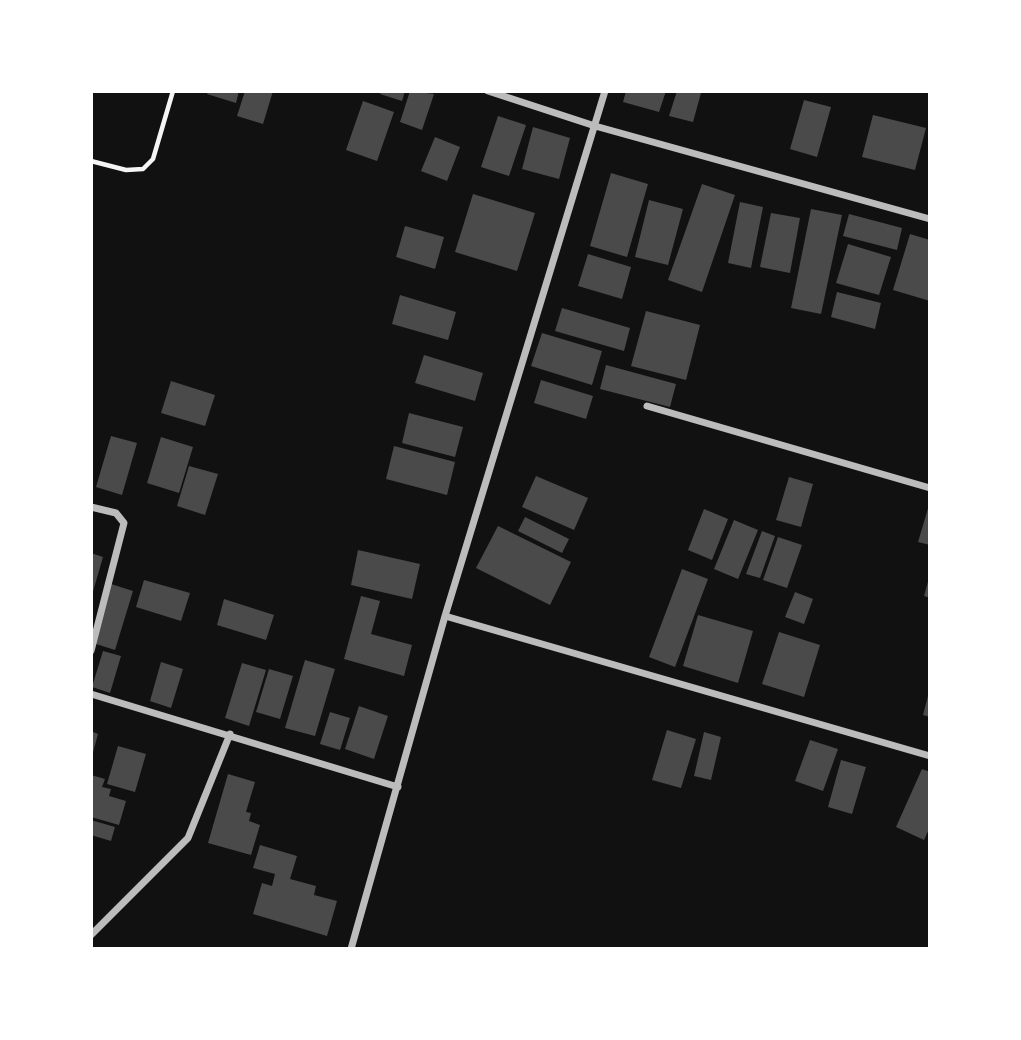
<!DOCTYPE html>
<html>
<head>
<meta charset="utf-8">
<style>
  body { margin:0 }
  #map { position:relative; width:1021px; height:1040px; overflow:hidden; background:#111; font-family:Montserrat,sans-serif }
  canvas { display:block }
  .frame { position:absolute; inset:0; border:93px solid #fff; pointer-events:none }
</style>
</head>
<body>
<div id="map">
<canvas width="1021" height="1040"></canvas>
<div class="frame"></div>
</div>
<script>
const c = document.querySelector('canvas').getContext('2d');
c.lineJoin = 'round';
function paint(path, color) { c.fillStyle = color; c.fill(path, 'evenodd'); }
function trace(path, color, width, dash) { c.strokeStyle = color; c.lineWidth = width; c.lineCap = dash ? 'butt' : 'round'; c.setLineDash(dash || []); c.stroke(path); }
paint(new Path2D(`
  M 208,91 L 239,91 L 236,103 L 207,94 Z
  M 245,91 L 273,91 L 263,124 L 237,116 Z
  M 381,91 L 405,91 L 402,101 L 380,94 Z
  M 410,91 L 434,94 L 422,130 L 400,122 Z
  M 626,91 L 666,91 L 659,112 L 623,102 Z
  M 677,91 L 701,93 L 693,122 L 669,116 Z
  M 804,100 L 831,107 L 817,157 L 790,149 Z
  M 363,101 L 394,112 L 377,161 L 346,150 Z
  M 873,115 L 926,128 L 915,170 L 862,157 Z
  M 498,116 L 526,125 L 509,176 L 481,167 Z
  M 533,127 L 570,138 L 559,179 L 522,169 Z
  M 435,137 L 460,147 L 447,181 L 421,171 Z
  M 611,173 L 648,184 L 627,257 L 590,246 Z
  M 702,184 L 735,195 L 702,292 L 668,280 Z
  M 473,194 L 535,213 L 517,271 L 455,252 Z
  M 649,200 L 683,209 L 668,265 L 635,257 Z
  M 740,202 L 763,207 L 751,268 L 728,263 Z
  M 811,209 L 842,215 L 821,314 L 791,308 Z
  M 771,213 L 800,218 L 790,273 L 760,267 Z
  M 849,214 L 902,228 L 897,250 L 843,236 Z
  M 405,226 L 444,237 L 435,269 L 396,257 Z
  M 910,234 L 930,240 L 930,301 L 893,290 Z
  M 848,244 L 891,257 L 879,295 L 836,283 Z
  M 588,254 L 631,267 L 622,299 L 578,286 Z
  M 837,292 L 881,303 L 875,329 L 831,317 Z
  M 400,295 L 456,312 L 448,340 L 392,324 Z
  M 562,308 L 630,328 L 624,351 L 555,331 Z
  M 646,311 L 700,325 L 686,380 L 631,366 Z
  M 542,333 L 602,351 L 592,385 L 531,366 Z
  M 424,355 L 483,373 L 475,401 L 415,383 Z
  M 606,365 L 676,384 L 670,407 L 600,389 Z
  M 541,380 L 593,396 L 586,419 L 534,403 Z
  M 171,381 L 215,395 L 205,426 L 161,413 Z
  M 409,413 L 463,427 L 455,457 L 402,443 Z
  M 111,436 L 137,443 L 122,495 L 96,487 Z
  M 161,437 L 193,447 L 179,493 L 147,483 Z
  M 394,446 L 455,462 L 447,495 L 386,479 Z
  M 189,466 L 218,474 L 205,515 L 177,506 Z
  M 536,476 L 588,498 L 574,530 L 522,507 Z
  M 789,477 L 813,484 L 801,527 L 776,520 Z
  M 929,505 L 930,505 L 930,545 L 918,542 Z
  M 704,509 L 728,519 L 712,560 L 688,550 Z
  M 525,517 L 569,539 L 562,553 L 518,531 Z
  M 734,520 L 758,530 L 738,579 L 714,569 Z
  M 498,526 L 571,562 L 550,605 L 476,568 Z
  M 762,531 L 775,536 L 760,578 L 746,574 Z
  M 778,537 L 802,545 L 787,588 L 763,580 Z
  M 358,550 L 420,564 L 412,599 L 351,585 Z
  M 91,553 L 103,557 L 92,595 L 91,595 Z
  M 682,569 L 708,579 L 675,667 L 649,657 Z
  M 929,578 L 930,578 L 930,598 L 924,596 Z
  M 144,580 L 190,593 L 181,621 L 136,607 Z
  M 111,584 L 133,591 L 115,650 L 93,643 Z
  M 795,592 L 813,599 L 804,624 L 785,617 Z
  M 361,596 L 380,601 L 371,634 L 412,645 L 404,676 L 344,659 Z
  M 224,599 L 274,615 L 266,640 L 217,625 Z
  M 698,615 L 753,631 L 738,683 L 683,666 Z
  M 779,632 L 820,645 L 804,697 L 762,684 Z
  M 103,651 L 121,656 L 110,693 L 92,687 Z
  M 305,660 L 335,669 L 315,736 L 285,728 Z
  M 161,662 L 183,669 L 171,708 L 150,701 Z
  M 242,663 L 266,670 L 249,726 L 225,718 Z
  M 269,669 L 293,676 L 280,719 L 256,712 Z
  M 929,692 L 930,692 L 930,717 L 923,715 Z
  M 359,706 L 388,716 L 374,759 L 345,749 Z
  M 330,712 L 350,718 L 340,750 L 320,744 Z
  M 667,730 L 696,739 L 681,788 L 652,780 Z
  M 91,731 L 98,734 L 92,756 L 91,756 Z
  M 704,732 L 721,737 L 711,780 L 694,776 Z
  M 810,740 L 838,749 L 823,791 L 795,781 Z
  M 118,746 L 146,754 L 135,792 L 107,784 Z
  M 841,760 L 866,767 L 852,814 L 828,807 Z
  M 922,769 L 930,772 L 930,827 L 924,840 L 896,827 Z
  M 228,774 L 255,782 L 246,812 L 251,813 L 249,821 L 260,825 L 251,855 L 208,843 Z
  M 91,775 L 105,779 L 102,787 L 111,789 L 109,796 L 126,801 L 119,825 L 91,817 Z
  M 91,820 L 115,827 L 111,841 L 91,835 Z
  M 260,845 L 297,856 L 290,879 L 316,886 L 314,895 L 337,901 L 327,936 L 253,914 L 262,883 L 272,886 L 275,874 L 253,868 Z`), '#4a4a4a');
trace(new Path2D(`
  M 91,161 L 126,170 L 143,169 L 153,159 L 173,91`), '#f5f5f5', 4.5);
trace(new Path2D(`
  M 488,91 L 595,126 L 930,219
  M 647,406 L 930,488
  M 91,507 L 116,513 L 124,523 L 91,651
  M 445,616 L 930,756
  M 91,694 L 398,787
  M 91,935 L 188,838 L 230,734
  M 351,949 L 445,616 L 605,91`), '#bcbcbc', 7);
</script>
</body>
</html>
